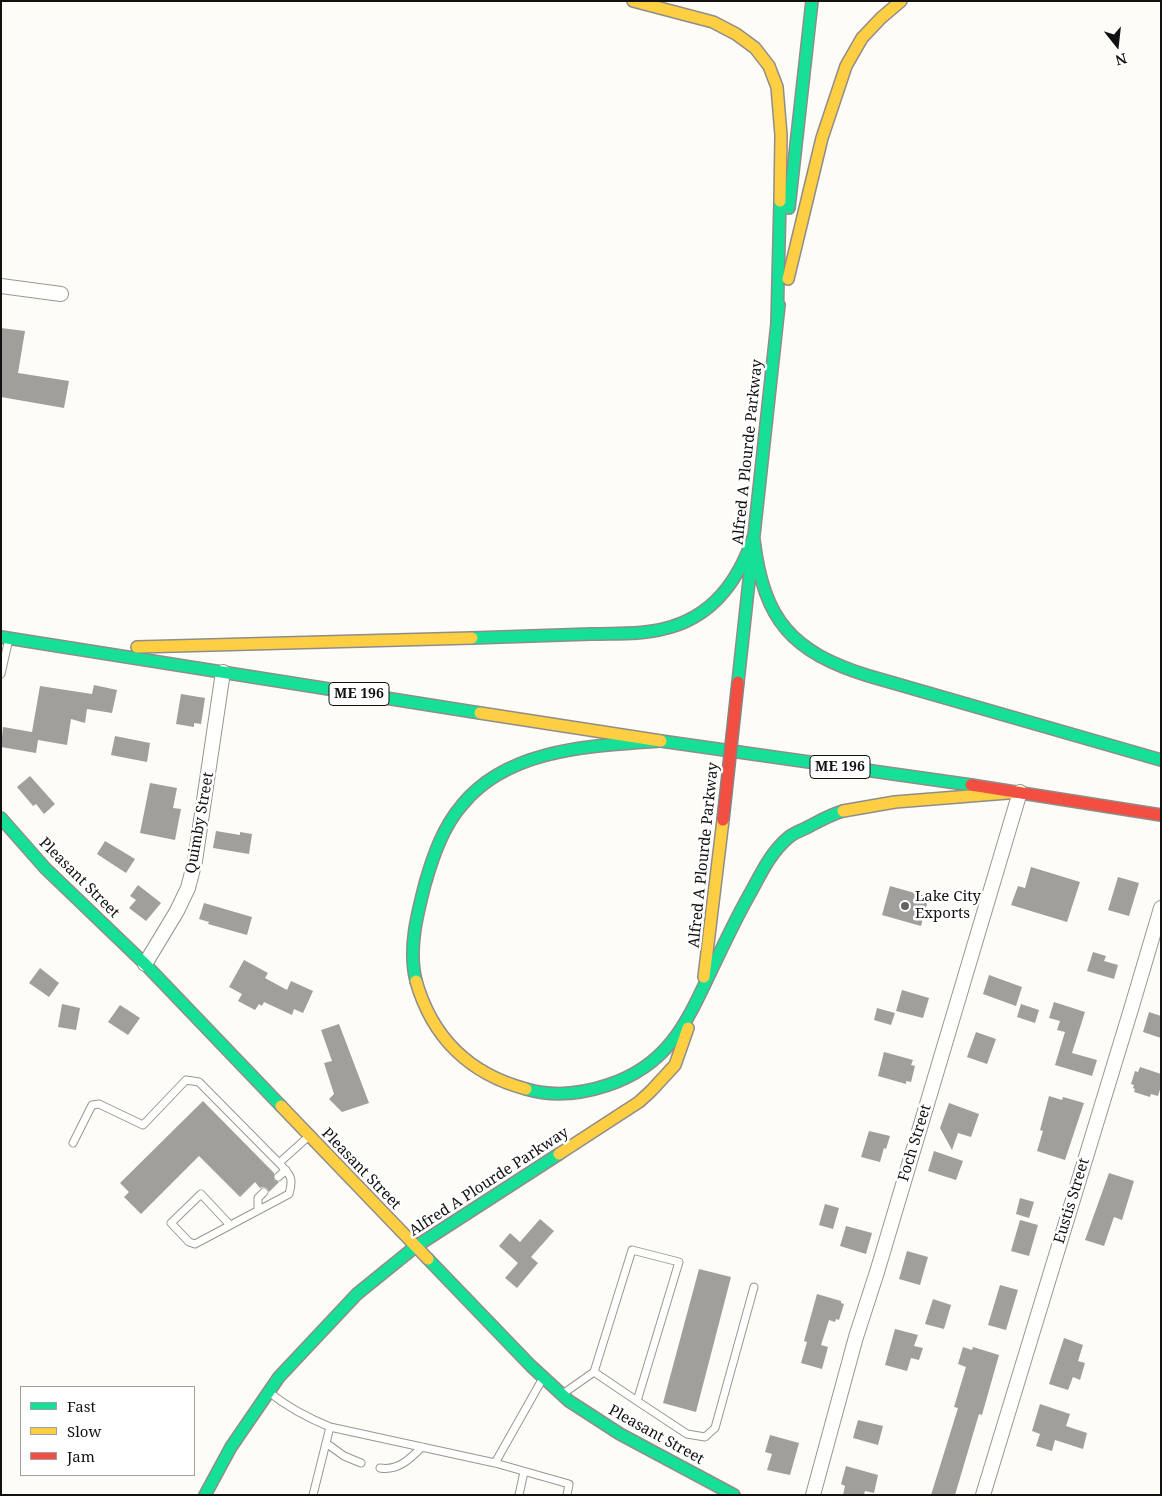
<!DOCTYPE html>
<html>
<head>
<meta charset="utf-8">
<style>
  body { margin:0 }
  #map { position:relative; width:1162px; height:1496px; overflow:hidden; background:#fdfcf7; font-family:"Noto Serif",serif }
  canvas { display:block }
  .frame { position:absolute; inset:0; border:2px solid #111; pointer-events:none }
  .legend { position:absolute; left:20px; top:1386px; width:175px; height:90px; box-sizing:border-box; background:#fff; border:1px solid #a0a0a0; margin:0; padding:6px 9px; list-style:none; font-size:15px; color:#111 }
  .legend li { display:flex; align-items:center; gap:10px; height:25px }
  .legend b { width:25px; border:1px solid #a0a0a0 }
  .north { position:absolute; left:1092px; top:20px; width:50px; height:50px; -webkit-text-stroke:4px #fff; paint-order:stroke; rotate:164deg; font-size:14px; font-weight:700; line-height:20px; text-align:center; color:#111 }
  .north::after { content:''; display:block; margin:auto; width:18px; height:22px; background:#111; clip-path:polygon(50% 0,100% 100%,50% 72%,0 100%) }
</style>
</head>
<body>
<div id="map">
<canvas width="1162" height="1496"></canvas>
<div class="frame"></div>
<ul class="legend">
<li><b style="height:6px;background:#16e098"></b>Fast</li>
<li><b style="height:6px;background:#ffcf43"></b>Slow</li>
<li><b style="height:6px;background:#f24e42"></b>Jam</li>
</ul>
<div class="north">N</div>
</div>
<script>
const c = document.querySelector('canvas').getContext('2d');
c.lineJoin = 'round';
function paint(path, color) { c.fillStyle = color; c.fill(path, 'evenodd'); }
function trace(path, color, width, dash) { c.strokeStyle = color; c.lineWidth = width; c.lineCap = dash ? 'butt' : 'round'; c.setLineDash(dash || []); c.stroke(path); }
function drawText(font, color, halo, rows, align = 'center') {
  c.font = font + ' "Noto Serif",serif'; c.lineWidth = 5; c.setLineDash([]); c.textBaseline = 'middle'; c.strokeStyle = halo; c.fillStyle = color; for (const [text, x, y, turn = 0] of rows) {
    c.save(); c.translate(x, y); c.rotate((+turn || 0) * Math.PI / 180); c.textAlign = isNaN(turn) ? turn : align; if (halo) c.strokeText(text, 0, 0); c.fillText(text, 0, 0); c.restore();
  }
}
paint(new Path2D(`
  M 1,328 L 25,331 L 18,373 L 69,381 L 64,408 L 1,397 Z
  M 94,685 L 117,690 L 112,713 L 87,709 L 85,723 L 71,719 L 67,745 L 38,740 L 36,753 L 1,747 L 3,727 L 32,732 L 40,686 L 92,694 Z
  M 181,694 L 205,698 L 201,724 L 194,723 L 194,727 L 176,724 Z
  M 115,736 L 150,743 L 147,762 L 111,755 Z
  M 30,776 L 55,804 L 44,814 L 36,804 L 33,806 L 17,787 Z
  M 150,783 L 177,788 L 173,808 L 181,809 L 175,840 L 140,833 Z
  M 216,831 L 240,835 L 240,832 L 252,834 L 249,854 L 213,848 Z
  M 105,841 L 135,859 L 126,873 L 97,854 Z
  M 1031,867 L 1080,882 L 1067,922 L 1011,905 L 1018,886 L 1025,888 Z
  M 1118,877 L 1139,883 L 1129,916 L 1108,910 Z
  M 138,885 L 161,903 L 146,921 L 129,908 L 136,900 L 130,896 Z
  M 890,886 L 929,897 L 921,926 L 882,915 Z
  M 204,903 L 252,917 L 247,935 L 208,924 L 209,922 L 199,919 Z
  M 1093,952 L 1106,956 L 1104,961 L 1118,965 L 1114,979 L 1087,971 Z
  M 244,960 L 268,973 L 265,978 L 287,990 L 291,981 L 313,991 L 303,1013 L 294,1009 L 292,1015 L 264,1002 L 262,1006 L 259,1004 L 255,1010 L 238,1001 L 242,994 L 229,987 Z
  M 40,968 L 59,983 L 49,997 L 29,983 Z
  M 989,975 L 1022,987 L 1016,1006 L 983,994 Z
  M 902,990 L 929,998 L 923,1018 L 896,1011 Z
  M 1054,1002 L 1085,1012 L 1072,1053 L 1097,1060 L 1092,1076 L 1055,1065 L 1065,1032 L 1057,1030 L 1060,1021 L 1049,1018 Z
  M 62,1004 L 80,1008 L 76,1030 L 58,1027 Z
  M 1021,1004 L 1039,1010 L 1035,1023 L 1017,1017 Z
  M 120,1005 L 140,1018 L 128,1035 L 108,1022 Z
  M 877,1008 L 895,1013 L 891,1025 L 874,1020 Z
  M 1149,1012 L 1161,1016 L 1161,1038 L 1143,1032 Z
  M 339,1024 L 369,1103 L 342,1112 L 329,1099 L 334,1094 L 324,1063 L 332,1061 L 321,1030 Z
  M 976,1032 L 996,1039 L 987,1064 L 967,1057 Z
  M 884,1052 L 913,1060 L 911,1065 L 915,1066 L 911,1082 L 906,1081 L 906,1084 L 878,1076 Z
  M 1140,1067 L 1161,1074 L 1161,1086 L 1158,1096 L 1151,1094 L 1150,1097 L 1134,1092 L 1135,1089 L 1133,1088 L 1134,1085 L 1131,1084 L 1135,1071 L 1138,1072 Z
  M 1049,1096 L 1062,1100 L 1063,1097 L 1084,1103 L 1065,1160 L 1037,1151 L 1043,1131 L 1040,1130 Z
  M 203,1101 L 274,1173 L 274,1180 L 279,1182 L 269,1192 L 267,1188 L 263,1187 L 260,1188 L 255,1182 L 240,1197 L 199,1156 L 141,1214 L 124,1197 L 129,1192 L 120,1183 Z
  M 949,1103 L 979,1114 L 971,1137 L 958,1133 L 952,1150 L 940,1128 Z
  M 869,1131 L 890,1136 L 886,1149 L 884,1148 L 880,1162 L 861,1157 Z
  M 934,1151 L 963,1161 L 956,1180 L 928,1171 Z
  M 1109,1173 L 1134,1181 L 1122,1220 L 1114,1217 L 1104,1246 L 1085,1240 Z
  M 1020,1198 L 1034,1202 L 1029,1218 L 1016,1214 Z
  M 825,1204 L 839,1208 L 833,1229 L 819,1225 Z
  M 540,1219 L 554,1231 L 531,1257 L 538,1263 L 517,1288 L 505,1278 L 518,1263 L 499,1246 L 510,1233 L 520,1242 Z
  M 1020,1220 L 1038,1225 L 1029,1256 L 1011,1251 Z
  M 846,1226 L 872,1233 L 866,1254 L 840,1246 Z
  M 907,1251 L 928,1257 L 920,1285 L 899,1279 Z
  M 699,1269 L 731,1277 L 696,1412 L 663,1403 Z
  M 1000,1285 L 1018,1290 L 1006,1330 L 988,1325 Z
  M 817,1294 L 841,1301 L 841,1303 L 844,1304 L 839,1320 L 836,1319 L 835,1322 L 829,1320 L 821,1345 L 828,1347 L 822,1369 L 801,1363 L 807,1342 L 804,1341 Z
  M 933,1299 L 951,1305 L 944,1329 L 925,1324 Z
  M 895,1329 L 918,1335 L 914,1346 L 923,1348 L 919,1360 L 911,1358 L 907,1371 L 885,1365 Z
  M 1064,1338 L 1083,1345 L 1078,1361 L 1085,1363 L 1080,1380 L 1073,1377 L 1068,1390 L 1049,1384 Z
  M 963,1347 L 972,1350 L 973,1347 L 999,1355 L 982,1415 L 979,1414 L 955,1495 L 931,1495 L 958,1408 L 954,1407 L 966,1367 L 958,1364 Z
  M 1040,1404 L 1070,1414 L 1066,1426 L 1087,1433 L 1083,1449 L 1055,1440 L 1052,1451 L 1036,1446 L 1040,1434 L 1032,1431 Z
  M 858,1420 L 883,1426 L 878,1445 L 853,1438 Z
  M 770,1435 L 799,1443 L 790,1475 L 767,1470 L 772,1454 L 765,1452 Z
  M 846,1466 L 878,1475 L 874,1493 L 865,1491 L 864,1495 L 843,1495 L 845,1486 L 841,1484 Z`), '#a19f9c');
const lane = new Path2D(`
  M 1,674 L 8,643
  M 73,1143 L 92,1105 L 99,1104 L 143,1125 L 186,1080 L 199,1082 L 279,1163
  M 278,1177 L 286,1170
  M 258,1210 L 258,1198 L 264,1192
  M 230,1225 L 201,1194 L 171,1223 L 189,1242 L 195,1244 L 289,1194 C 294,1177 290,1175 279,1163 L 309,1136
  M 270,1393 C 289,1408 308,1418 330,1427
  M 564,1393 L 594,1372 L 632,1250 L 679,1262 L 637,1401 L 594,1372
  M 637,1401 L 687,1434 L 705,1437 L 715,1428 L 754,1287
  M 326,1443 L 344,1456 L 361,1463
  M 495,1463 L 543,1378
  M 380,1468 C 398,1471 410,1459 422,1447
  M 313,1495 L 330,1427 L 495,1463 L 569,1484 L 567,1495
  M 519,1495 L 524,1472`);
const street = new Path2D(`
  M 1,286 L 61,294
  M 145,964 L 177,911 L 188,888 L 195,861 L 223,672
  M 813,1495 L 856,1337 L 877,1272 L 1020,792
  M 983,1495 L 1132,1006 L 1161,908`);
const fast = new Path2D(`
  M 789,208 L 812,1
  M 777,322 L 780,201
  M 754,540 C 764,621 792,652 869,676 L 1161,760
  M 1,637 L 480,713
  M 472,638 C 512,637 551,635 591,634 C 614,633 640,635 663,629 C 713,618 739,580 754,535
  M 738,682 L 779,305
  M 661,741 L 971,785
  M 1,818 L 45,868 L 145,964 L 281,1106
  M 416,981 C 408,949 417,915 425,884 C 433,856 443,827 462,805 C 508,748 592,746 659,741
  M 526,1089 C 553,1097 581,1094 608,1085 C 668,1065 686,1024 711,971 C 724,944 737,916 752,890 C 762,871 772,851 789,837 C 794,833 800,831 806,828 C 818,822 829,815 843,811
  M 428,1259 L 531,1366 L 569,1401 L 620,1434 L 734,1495
  M 205,1495 L 231,1447 L 279,1377 L 357,1294 L 415,1247 L 559,1154`);
const slow = new Path2D(`
  M 633,1 L 713,22 L 736,34 L 755,48 L 769,66 L 777,87 L 781,135 L 780,201
  M 788,279 L 822,138 L 846,66 L 862,38 L 881,18 L 901,1
  M 137,647 L 472,638
  M 480,713 L 661,741
  M 843,811 L 895,802 L 1020,792
  M 704,977 L 723,820
  M 416,981 C 432,1037 469,1074 526,1089
  M 281,1106 L 428,1259
  M 559,1154 L 639,1102 L 651,1091 L 675,1065 L 688,1028`);
const jam = new Path2D(`
  M 971,785 L 1161,815`);
trace(lane, '#979795', 9);
trace(street, '#979795', 16);
trace(fast, '#8e8d8b', 14);
trace(slow, '#8e8d8b', 14);
trace(jam, '#8e8d8b', 14);
trace(lane, '#fffffe', 7);
trace(street, '#fffffe', 14);
trace(fast, '#16e098', 11);
trace(slow, '#ffcf43', 11);
trace(jam, '#f24e42', 11);
const jamBridge = new Path2D(`
  M 723,820 L 738,682`);
trace(jamBridge, '#858482', 14, []);
trace(jamBridge, '#f24e42', 11);
for (const [x, y, r, color] of [
  [905,906,5,"#646362"]
]) { const dot = new Path2D(); dot.arc(x, y, r, 0, 2 * Math.PI); c.fillStyle = color; c.fill(dot); trace(dot, '#fff', 2); }
for (const [x, y, w] of [
  [359,694,60],
  [840,767,60]
]) { const box = new Path2D(); box.roundRect(x - w / 2, y - 11.5, w, 23, 4); c.fillStyle = '#fff'; c.fill(box); trace(box, '#111', 1); }
drawText('bold 14px', '#111', null, [
  ["ME 196",359,694],
  ["ME 196",840,767]
]);
drawText('15px', '#111', '#fff', [
  ["Alfred A Plourde Parkway",748,452,-84],
  ["Quimby Street",200,823,-80],
  ["Alfred A Plourde Parkway",704,855,-84],
  ["Pleasant Street",79,878,45],
  ["Foch Street",915,1143,-73],
  ["Pleasant Street",361,1169,46],
  ["Alfred A Plourde Parkway",489,1182,-33],
  ["Eustis Street",1072,1201,-73],
  ["Pleasant Street",656,1435,29]
]);
drawText('15px', '#111', '#fff', [
  ["Lake City",915,897],
  ["Exports",915,914]
], 'left');
</script>
</body>
</html>
